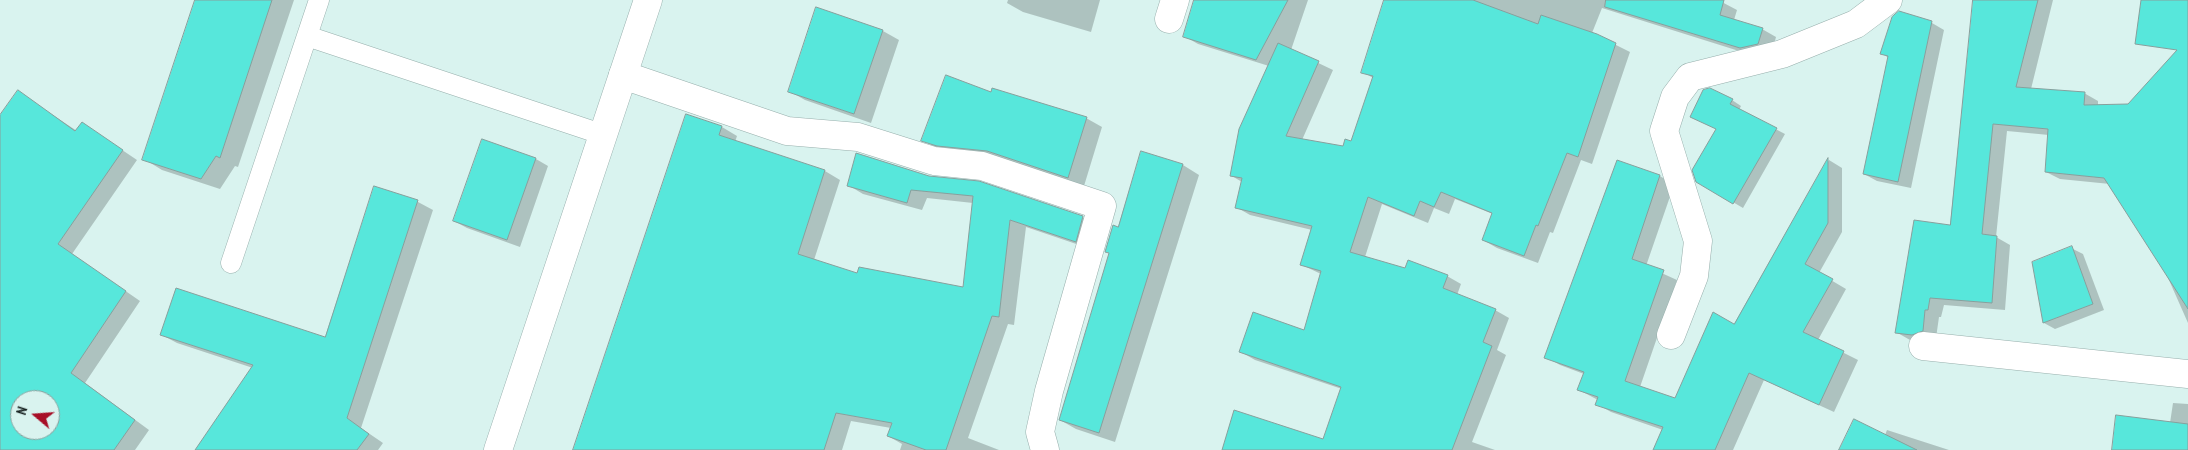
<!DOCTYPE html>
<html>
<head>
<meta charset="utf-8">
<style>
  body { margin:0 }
  #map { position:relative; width:2188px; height:450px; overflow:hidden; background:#d9f3ef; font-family:"PT Sans Narrow",sans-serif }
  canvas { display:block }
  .north { position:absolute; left:10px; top:390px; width:50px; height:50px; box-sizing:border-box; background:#d9f3ef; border:1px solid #8b9f9c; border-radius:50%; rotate:288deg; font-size:14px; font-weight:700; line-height:20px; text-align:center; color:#172120 }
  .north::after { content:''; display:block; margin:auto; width:18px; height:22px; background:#a70f27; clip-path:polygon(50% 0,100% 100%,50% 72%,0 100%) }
</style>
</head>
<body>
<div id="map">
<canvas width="2188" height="450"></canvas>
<div class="north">N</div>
</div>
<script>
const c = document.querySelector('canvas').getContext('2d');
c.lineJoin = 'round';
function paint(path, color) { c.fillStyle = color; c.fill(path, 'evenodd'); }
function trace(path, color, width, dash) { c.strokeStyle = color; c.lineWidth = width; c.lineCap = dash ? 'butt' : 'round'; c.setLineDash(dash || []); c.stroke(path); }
paint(new Path2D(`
  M 197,0 L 294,0 L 238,167 L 235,166 L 220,189 L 162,170 L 144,159 Z
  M 1008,0 L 1100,0 L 1091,32 L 1023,12 L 1007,3 Z
  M 1196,0 L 1308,0 L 1291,50 L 1333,70 L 1302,140 L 1344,148 L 1352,143 L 1373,78 L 1363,72 L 1386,0 L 1718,0 L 1737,10 L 1734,20 L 1762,29 L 1776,37 L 1772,52 L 1755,56 L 1602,8 L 1592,33 L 1630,52 L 1592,164 L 1581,160 L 1553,233 L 1550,232 L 1538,263 L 1497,248 L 1483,240 L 1493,214 L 1455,199 L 1449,214 L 1434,208 L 1428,223 L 1382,204 L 1365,257 L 1406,269 L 1447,276 L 1461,284 L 1457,295 L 1495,310 L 1509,318 L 1497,350 L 1506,355 L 1472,442 L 1495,450 L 1223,450 L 1324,441 L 1342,389 L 1255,360 L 1241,352 L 1305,331 L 1321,274 L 1302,265 L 1312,230 L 1250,215 L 1236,207 L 1242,182 L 1232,176 L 1269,66 L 1198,44 L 1184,36 Z
  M 1975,0 L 2053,0 L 2031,89 L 2084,93 L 2098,101 L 2098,106 L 2129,105 L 2188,68 L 2188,323 L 2165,271 L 2110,184 L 2060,179 L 2046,172 L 2049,135 L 2007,131 L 1996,237 L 2010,245 L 2005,310 L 1944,305 L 1941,317 L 1939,317 L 1936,338 L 1927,342 L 1910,340 L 1896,332 L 1951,227 Z
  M 1899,12 L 1932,23 L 1944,30 L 1911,188 L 1877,181 L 1864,174 L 1889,58 L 1881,53 Z
  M 883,31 L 899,40 L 871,123 L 805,100 L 789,91 Z
  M 18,92 L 77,131 L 82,123 L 137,160 L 72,254 L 140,301 L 85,383 L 149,430 L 135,450 L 0,450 L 0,117 ZM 20,400 L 50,400 L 50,430 L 20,430 Z
  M 1732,100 L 1741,106 L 1739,110 L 1785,134 L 1743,208 L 1697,181 L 1717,129 L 1701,122 Z
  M 687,115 L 722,127 L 737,136 L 735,142 L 825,171 L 840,180 L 814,260 L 858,274 L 964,288 L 973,203 L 927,198 L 922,210 L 863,194 L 848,185 L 929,177 L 1082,217 L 1098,226 L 1091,249 L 1026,227 L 1014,325 L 1008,324 L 968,438 L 999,450 L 900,450 L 902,444 L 888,436 L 891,428 L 851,421 L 842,450 L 574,450 Z
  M 1086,118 L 1102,127 L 1084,186 L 938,149 L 923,140 Z
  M 483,140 L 536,159 L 548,166 L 520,247 L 467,228 L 454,221 Z
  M 1142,152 L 1183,165 L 1199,175 L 1115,442 L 1076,429 L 1060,420 Z
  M 1829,160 L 1842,168 L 1842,232 L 1819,273 L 1846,289 L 1818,340 L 1858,360 L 1834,412 L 1764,380 L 1733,450 L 1654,450 L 1663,430 L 1611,412 L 1597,404 L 1598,400 L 1579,390 L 1584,374 L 1560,365 L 1546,357 L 1618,162 L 1660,176 L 1674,185 L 1646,266 L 1677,280 L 1640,387 L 1676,400 L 1735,325 Z
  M 375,188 L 418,202 L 433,210 L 361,428 L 383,443 L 378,450 L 197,450 L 253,368 L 177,343 L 162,335 L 326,339 Z
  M 2071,248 L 2083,254 L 2104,310 L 2055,329 L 2044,323 Z
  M 2173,403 L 2188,404 L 2188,450 L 2113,450 L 2170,423 Z
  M 1887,430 L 1949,450 L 1841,450 L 1885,435 Z`), '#0003');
const building = new Path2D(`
  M 195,0 L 272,0 L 220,158 L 216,156 L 201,179 L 142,160 Z
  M 1194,0 L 1288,0 L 1256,60 L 1183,37 Z
  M 1384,0 L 1473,0 L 1538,24 L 1541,15 L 1597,34 L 1616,43 L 1578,157 L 1567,153 L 1538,226 L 1536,225 L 1524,256 L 1482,240 L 1492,213 L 1441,192 L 1434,207 L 1420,201 L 1414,216 L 1368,197 L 1350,252 L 1405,268 L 1408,260 L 1448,275 L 1443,288 L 1496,309 L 1483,342 L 1492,346 L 1452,450 L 1222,450 L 1234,410 L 1323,439 L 1341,387 L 1239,352 L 1253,312 L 1304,330 L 1321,271 L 1300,265 L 1312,226 L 1235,208 L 1242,178 L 1230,176 L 1239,129 L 1278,43 L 1319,61 L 1286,136 L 1343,146 L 1345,139 L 1351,141 L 1373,76 L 1361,73 Z
  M 1606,0 L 1724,0 L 1720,15 L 1763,28 L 1758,44 L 1740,48 L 1605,7 Z
  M 1973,0 L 2038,0 L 2016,87 L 2085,92 L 2084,105 L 2128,104 L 2177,50 L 2135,44 L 2141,0 L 2188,0 L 2188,309 L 2104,178 L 2045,172 L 2048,129 L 1993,124 L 1982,234 L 1997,236 L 1992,303 L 1930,298 L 1928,310 L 1925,310 L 1923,331 L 1912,335 L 1895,333 L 1914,220 L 1950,225 Z
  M 816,7 L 883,30 L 854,114 L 788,92 Z
  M 1899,11 L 1932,21 L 1898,182 L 1863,174 L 1888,56 L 1880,54 L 1892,17 Z
  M 946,75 L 991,92 L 992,88 L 1087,117 L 1068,178 L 987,151 L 937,146 L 921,141 Z
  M 1710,88 L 1733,99 L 1730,104 L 1777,128 L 1733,204 L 1696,182 L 1692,170 L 1716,129 L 1690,117 L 1703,90 Z
  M 18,90 L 75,131 L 82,122 L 123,150 L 58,244 L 126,291 L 71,373 L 135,420 L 114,450 L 0,450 L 0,115 ZM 20,400 L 50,400 L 50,430 L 20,430 Z
  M 686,114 L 722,126 L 719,135 L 825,170 L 798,254 L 857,273 L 859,267 L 963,287 L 973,196 L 911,190 L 907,203 L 847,186 L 856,153 L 929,176 L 979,181 L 1083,216 L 1076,242 L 1010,220 L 999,317 L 992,316 L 946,450 L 926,450 L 887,436 L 892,423 L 836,413 L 824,450 L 573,450 Z
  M 482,139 L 536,158 L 507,240 L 453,221 Z
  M 1141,151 L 1183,164 L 1099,433 L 1059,420 L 1109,253 L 1105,252 L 1113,225 L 1118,227 Z
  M 1828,158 L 1828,223 L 1805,264 L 1833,279 L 1803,332 L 1844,351 L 1819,405 L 1749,373 L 1715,450 L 1653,450 L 1663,427 L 1595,405 L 1598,397 L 1577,390 L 1584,372 L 1544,358 L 1617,160 L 1660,175 L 1632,259 L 1664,270 L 1625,381 L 1675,398 L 1713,312 L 1734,324 Z
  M 374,186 L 418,200 L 347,418 L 369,434 L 357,450 L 195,450 L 253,365 L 160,335 L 176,288 L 325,337 Z
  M 2072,246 L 2093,304 L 2043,323 L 2032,262 Z
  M 2116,415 L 2188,424 L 2188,450 L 2112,450 Z
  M 1854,419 L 1917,450 L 1839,450 Z`);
paint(building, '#57e7db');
trace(building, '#879f9c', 1);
const lane = new Path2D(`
  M 307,36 L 604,135
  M 231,263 L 319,0`);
const street = new Path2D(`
  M 1169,19 L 1175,0
  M 623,75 L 787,131 L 858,137 L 934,161 L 982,166 L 1102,206 L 1049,391 L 1040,432 L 1045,450
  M 1671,335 L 1694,276 L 1698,241 L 1664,131 L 1675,97 L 1690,77 L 1782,54 L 1856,24 L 1888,0
  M 1923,346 L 2188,374`);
const secondary = new Path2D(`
  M 498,450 L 648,0`);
trace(lane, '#97afac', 21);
trace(street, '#97afac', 29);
trace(secondary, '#97afac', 29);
trace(lane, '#fff', 20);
trace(street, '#fff', 28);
trace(secondary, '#fff', 28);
</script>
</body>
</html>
